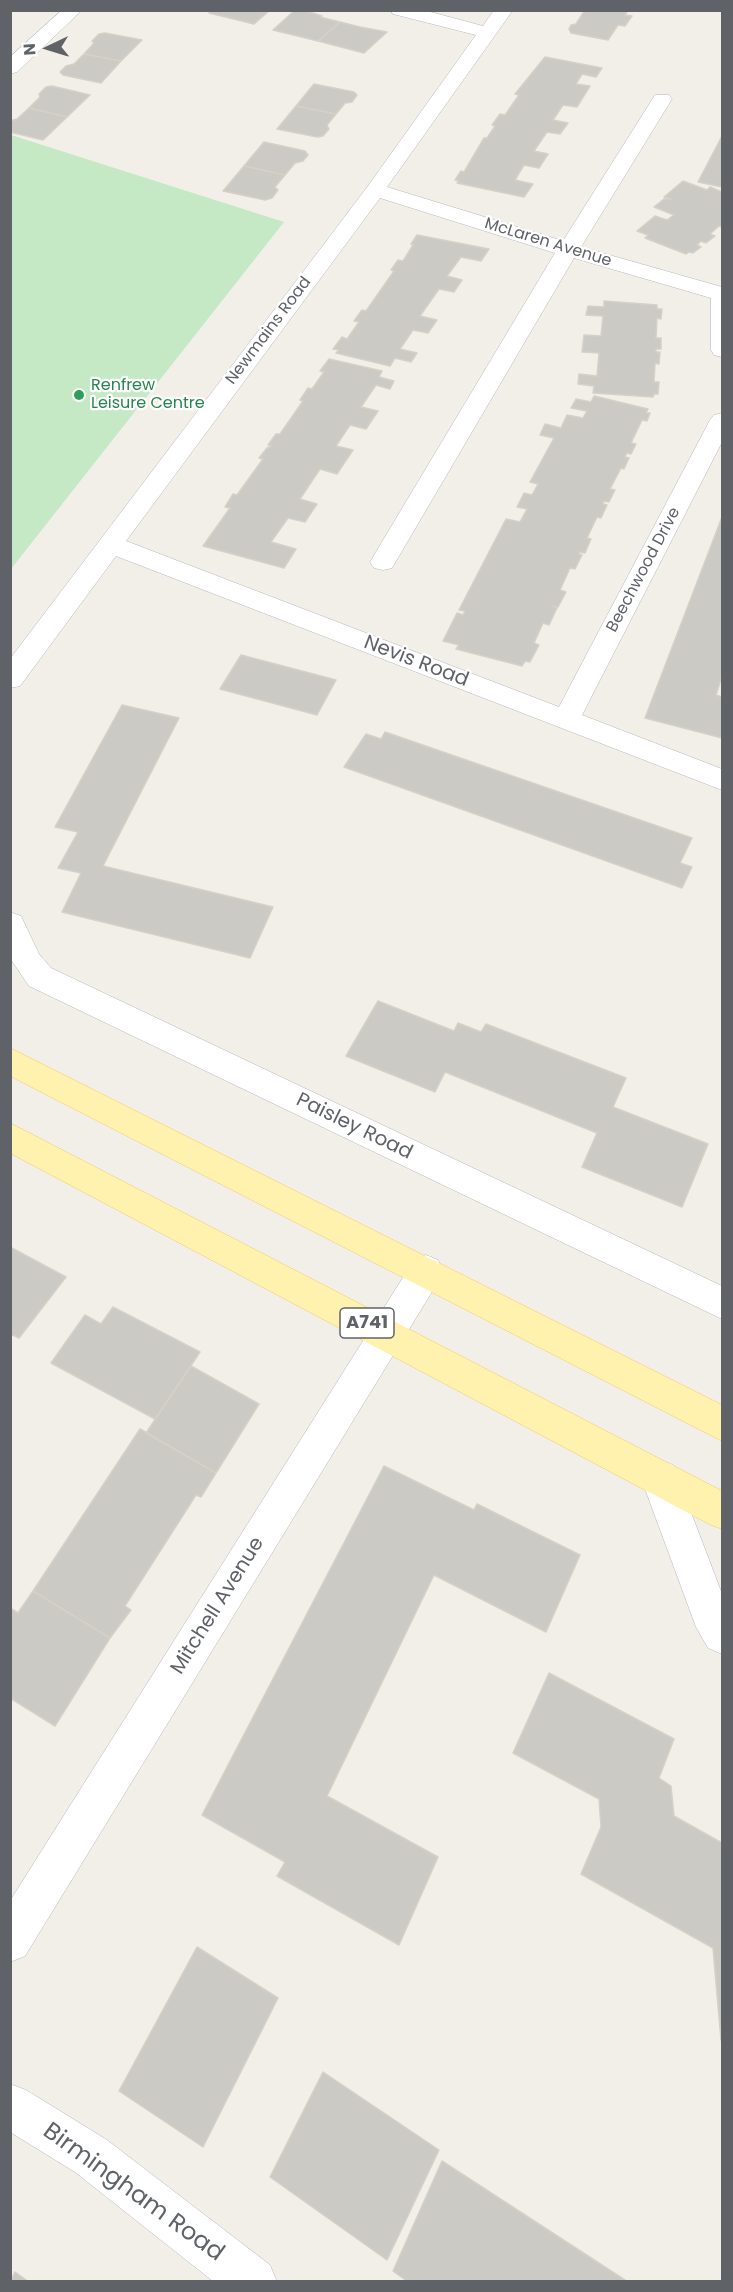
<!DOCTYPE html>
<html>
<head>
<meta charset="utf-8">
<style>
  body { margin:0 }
  #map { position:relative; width:733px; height:2292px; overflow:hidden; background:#f1efe8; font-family:Poppins,sans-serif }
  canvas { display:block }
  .frame { position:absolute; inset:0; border:12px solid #5f6368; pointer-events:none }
  .north { position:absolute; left:18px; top:18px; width:60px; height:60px; -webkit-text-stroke:4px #fff; paint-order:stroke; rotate:266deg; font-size:16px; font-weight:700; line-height:24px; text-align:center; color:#5f6368 }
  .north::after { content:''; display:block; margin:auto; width:21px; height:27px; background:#5f6368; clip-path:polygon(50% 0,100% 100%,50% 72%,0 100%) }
</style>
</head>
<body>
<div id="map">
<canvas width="733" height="2292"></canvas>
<div class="frame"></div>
<div class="north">N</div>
</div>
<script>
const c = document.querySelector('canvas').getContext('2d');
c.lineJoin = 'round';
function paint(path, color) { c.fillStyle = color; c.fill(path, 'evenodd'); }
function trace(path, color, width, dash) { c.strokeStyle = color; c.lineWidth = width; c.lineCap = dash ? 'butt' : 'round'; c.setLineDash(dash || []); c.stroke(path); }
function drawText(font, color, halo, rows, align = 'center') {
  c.font = font + ' Poppins,sans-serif'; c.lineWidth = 4.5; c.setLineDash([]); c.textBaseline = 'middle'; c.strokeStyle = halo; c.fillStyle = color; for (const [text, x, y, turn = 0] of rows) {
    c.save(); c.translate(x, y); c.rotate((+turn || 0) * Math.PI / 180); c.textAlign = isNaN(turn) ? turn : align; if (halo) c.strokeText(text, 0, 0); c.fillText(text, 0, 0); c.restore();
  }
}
paint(new Path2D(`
  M 11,135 L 284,222 L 11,569 L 10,135 Z`), '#c5e8c5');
const building = new Path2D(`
  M 212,10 L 270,10 L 254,24 L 209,13 Z
  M 303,10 L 322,16 L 320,17 L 340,22 L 318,41 L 273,30 L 295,10 Z
  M 585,10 L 628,10 L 625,15 L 632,16 L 625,26 L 618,25 L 608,40 L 571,33 L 569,29 L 571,25 L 576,24 Z
  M 340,22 L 360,27 L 387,32 L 364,53 L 318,41 Z
  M 105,33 L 142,40 L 121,61 L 84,54 L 94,43 L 92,41 L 99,34 Z
  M 84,54 L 121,61 L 101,83 L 63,75 L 60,72 L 66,66 L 74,64 Z
  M 545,57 L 602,68 L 596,77 L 582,74 L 576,84 L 590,86 L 577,107 L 563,105 L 553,120 L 568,123 L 560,134 L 547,132 L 534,151 L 548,154 L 539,168 L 524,165 L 515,180 L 533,184 L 524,197 L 457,183 L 459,181 L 455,180 L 461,171 L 464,172 L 484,138 L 487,138 L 495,126 L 492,125 L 500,114 L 505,115 L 519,95 L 515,94 Z
  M 314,84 L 354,92 L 357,95 L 352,102 L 345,103 L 336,114 L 296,106 Z
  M 52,86 L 90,95 L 67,117 L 29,108 L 40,97 L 39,94 L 46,87 Z
  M 296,106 L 336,114 L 327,125 L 329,129 L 323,136 L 317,137 L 277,129 Z
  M 29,108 L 67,117 L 43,140 L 10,132 L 10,121 L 17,119 Z
  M 722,136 L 722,187 L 698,182 Z
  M 264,142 L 305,151 L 308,155 L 303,161 L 295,163 L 285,175 L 244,166 Z
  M 244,166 L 285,175 L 275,187 L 278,190 L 272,198 L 265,200 L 223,191 Z
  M 683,181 L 707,190 L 710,187 L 722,192 L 722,227 L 719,226 L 710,234 L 715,236 L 706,243 L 701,241 L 697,245 L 701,247 L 693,253 L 689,252 L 686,254 L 645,238 L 648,235 L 637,231 L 655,216 L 667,220 L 674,215 L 654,207 L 664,199 L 671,199 L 664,197 Z
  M 417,235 L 489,249 L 481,261 L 461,257 L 447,276 L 462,280 L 454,292 L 439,289 L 420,316 L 437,320 L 428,333 L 413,330 L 400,349 L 417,353 L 411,362 L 395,358 L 390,366 L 336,353 L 339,350 L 333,349 L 342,337 L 347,339 L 359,322 L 354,321 L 362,310 L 366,311 L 394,271 L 391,270 L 398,260 L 403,261 L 413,245 L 411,244 Z
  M 604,301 L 657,305 L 657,309 L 662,309 L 661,319 L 657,318 L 656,338 L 661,338 L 661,349 L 656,349 L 656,352 L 660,352 L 659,364 L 655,363 L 654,382 L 659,382 L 658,394 L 654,394 L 653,397 L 593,393 L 594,386 L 578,384 L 579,374 L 597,376 L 599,353 L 582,352 L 584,335 L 601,336 L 603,316 L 586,315 L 588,306 L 604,307 Z
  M 329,359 L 382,371 L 379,377 L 394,381 L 390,389 L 376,385 L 361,407 L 378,411 L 366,429 L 350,425 L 336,446 L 353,450 L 337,474 L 320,469 L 300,499 L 317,504 L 305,522 L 288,518 L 271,542 L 296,549 L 284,568 L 203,546 L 230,508 L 225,507 L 233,494 L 237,495 L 263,459 L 259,458 L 267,448 L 272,446 L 268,445 L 276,434 L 280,434 L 303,401 L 300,400 L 308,388 L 312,389 L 324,372 L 320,371 Z
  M 594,396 L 648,409 L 646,413 L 650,413 L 647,421 L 642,420 L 631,443 L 636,444 L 631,454 L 627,453 L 625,457 L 629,458 L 624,469 L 621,468 L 610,489 L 615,490 L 609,502 L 604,501 L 603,504 L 607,505 L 601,518 L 597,517 L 587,538 L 591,539 L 585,553 L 579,552 L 579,554 L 582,555 L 575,569 L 570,568 L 560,590 L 566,592 L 558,607 L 553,606 L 557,608 L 549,625 L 543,623 L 534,643 L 539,645 L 530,662 L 525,661 L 522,666 L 456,649 L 459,645 L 443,641 L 457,613 L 463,615 L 465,611 L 459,610 L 506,519 L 520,522 L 527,509 L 517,507 L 524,493 L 532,495 L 538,484 L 530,482 L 554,438 L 540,435 L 545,424 L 561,428 L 567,415 L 583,418 L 587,411 L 571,408 L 576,399 L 591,402 Z
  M 722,517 L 722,676 L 716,695 L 722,697 L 722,738 L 645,718 Z
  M 241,655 L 336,680 L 317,715 L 220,689 Z
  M 122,705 L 179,718 L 103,866 L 273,907 L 250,958 L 62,912 L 81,873 L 58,868 L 78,832 L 55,827 Z
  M 385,732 L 692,838 L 680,863 L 692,867 L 682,888 L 344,767 L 366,734 L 381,739 Z
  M 378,1001 L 454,1031 L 458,1023 L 481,1032 L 486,1024 L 626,1078 L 613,1107 L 708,1144 L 682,1207 L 582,1167 L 597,1133 L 445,1072 L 435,1092 L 346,1056 Z
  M 10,1247 L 66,1277 L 19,1338 L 13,1335 L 10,1337 Z
  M 113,1307 L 200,1352 L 155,1419 L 51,1363 L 85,1315 L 101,1324 Z
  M 191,1366 L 259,1404 L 216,1473 L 146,1433 Z
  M 140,1429 L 216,1473 L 201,1497 L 196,1495 L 125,1606 L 131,1610 L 110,1638 L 33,1591 Z
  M 384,1466 L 474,1510 L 477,1504 L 580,1555 L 546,1632 L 434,1575 L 327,1796 L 438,1857 L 399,1945 L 277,1876 L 285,1862 L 202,1815 Z
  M 33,1591 L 110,1638 L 55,1726 L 10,1698 L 10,1608 L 18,1613 Z
  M 549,1673 L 674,1739 L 659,1778 L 671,1786 L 674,1816 L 722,1843 L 722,2040 L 721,2040 L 713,1948 L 581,1874 L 601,1827 L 599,1799 L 513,1753 Z
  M 197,1947 L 278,1998 L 203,2147 L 119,2091 Z
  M 323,2072 L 439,2150 L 387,2260 L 270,2177 Z
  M 442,2161 L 628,2282 L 408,2282 L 393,2271 Z
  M 15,2272 L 29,2282 L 10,2282 Z`);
paint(building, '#cccac5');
trace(building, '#d6d1c6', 1.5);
const minor = new Path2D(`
  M 62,10 L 82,10 L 17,72 L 10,74 L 10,57 Z
  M 390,10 L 423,10 L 483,26 L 494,10 L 513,10 L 387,187 L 563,241 L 655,95 L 669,95 L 672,99 L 581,247 L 722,287 L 722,357 L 714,355 L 711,350 L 711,298 L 574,258 L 392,568 L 383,570 L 374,568 L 370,562 L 555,253 L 380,198 L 126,541 L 559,707 L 710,420 L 714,415 L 722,413 L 722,442 L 582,715 L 722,769 L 722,790 L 116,556 L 20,686 L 10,688 L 10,659 L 368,186 L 476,35 L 393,14 Z
  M 10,912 L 21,916 L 39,954 L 51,968 L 722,1286 L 722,1319 L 29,986 L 10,958 Z
  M 426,1255 L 438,1260 L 443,1271 L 438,1282 L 25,1956 L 10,1962 L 10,1901 L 414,1260 Z
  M 660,1460 L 673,1465 L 722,1594 L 722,1654 L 708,1648 L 696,1627 L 641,1478 L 647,1465 Z
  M 10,2084 L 26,2090 L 107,2140 L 270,2265 L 277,2282 L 214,2282 L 75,2172 L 10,2132 Z`);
const major = new Path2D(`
  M 10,1048 L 722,1405 L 722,1441 L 10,1076 Z
  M 10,1123 L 722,1491 L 722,1529 L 709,1524 L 10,1153 Z`);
trace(minor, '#b5b8bc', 1);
trace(major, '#f2c960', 1);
paint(minor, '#fff');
paint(major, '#fff2af');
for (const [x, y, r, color] of [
  [79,395,6,"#2e9e5b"]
]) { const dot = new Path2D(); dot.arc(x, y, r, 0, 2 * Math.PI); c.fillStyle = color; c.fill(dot); trace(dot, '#fff', 2); }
drawText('16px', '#5f6368', '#fff', [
  ["McLaren Avenue",548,243,17],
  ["Newmains Road",269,331,-53],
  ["Beechwood Drive",644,570,-62]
]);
drawText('16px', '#27864d', '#fff', [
  ["Renfrew",91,386],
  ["Leisure Centre",91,404]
], 'left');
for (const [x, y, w] of [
  [367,1323,54]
]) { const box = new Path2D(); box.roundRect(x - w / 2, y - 15, w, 30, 4.5); c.fillStyle = '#fff'; c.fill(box); trace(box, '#5f6368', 1.5); }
drawText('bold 18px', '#5f6368', null, [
  ["A741",367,1323]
]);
drawText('20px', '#5f6368', '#fff', [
  ["Nevis Road",416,662,21],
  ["Paisley Road",354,1127,26],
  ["Mitchell Avenue",218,1606,-58]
]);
drawText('24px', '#5f6368', '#fff', [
  ["Birmingham Road",133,2193,36]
]);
</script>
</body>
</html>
